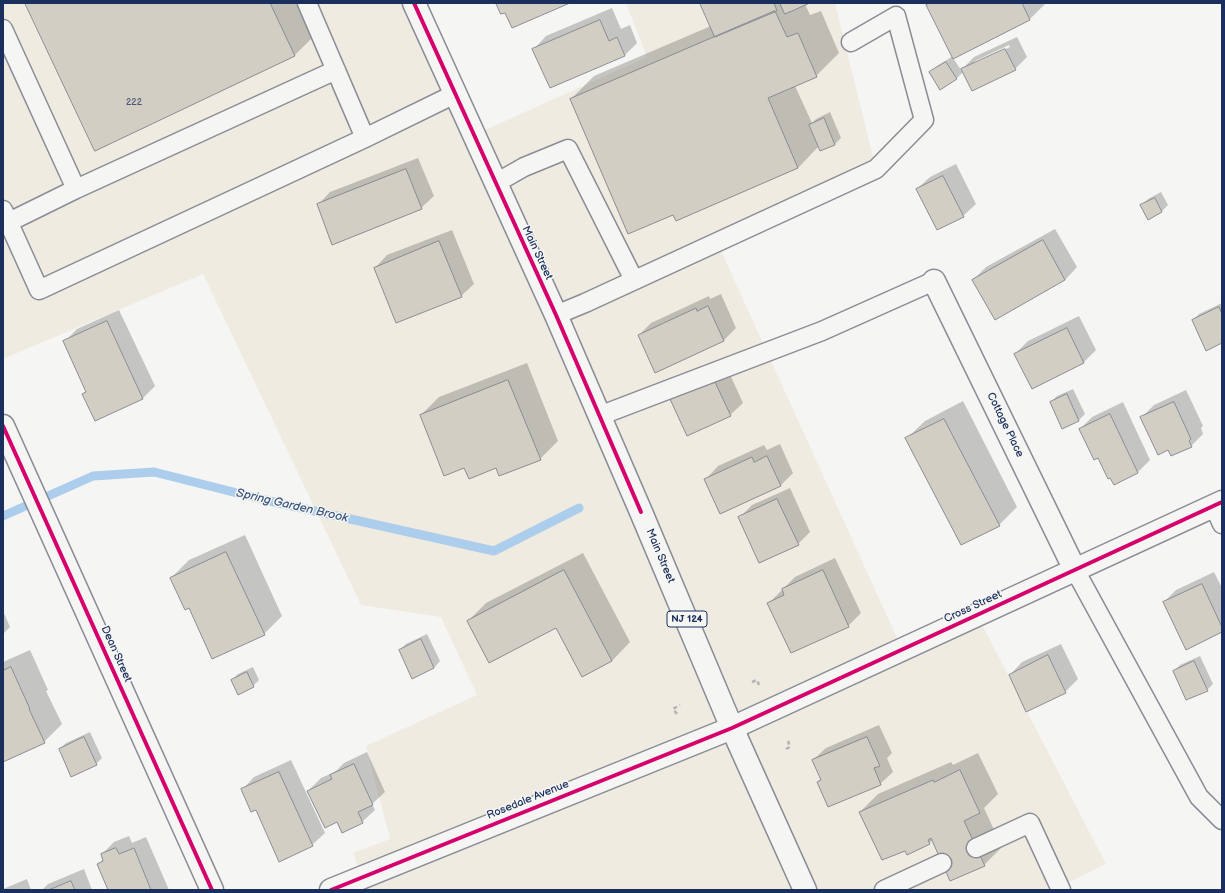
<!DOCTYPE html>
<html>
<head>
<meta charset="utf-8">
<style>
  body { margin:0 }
  #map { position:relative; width:1225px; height:893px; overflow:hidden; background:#f5f5f3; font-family:"Balsamiq Sans",sans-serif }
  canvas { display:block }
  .frame { position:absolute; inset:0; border:4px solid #1b2f5e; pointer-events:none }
</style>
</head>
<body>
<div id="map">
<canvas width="1225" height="893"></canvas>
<div class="frame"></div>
</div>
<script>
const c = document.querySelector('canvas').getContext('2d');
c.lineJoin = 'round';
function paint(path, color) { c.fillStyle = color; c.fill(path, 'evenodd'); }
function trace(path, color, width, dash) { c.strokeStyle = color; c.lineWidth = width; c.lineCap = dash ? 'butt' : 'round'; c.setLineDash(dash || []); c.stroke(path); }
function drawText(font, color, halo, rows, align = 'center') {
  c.font = font + ' "Balsamiq Sans",sans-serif'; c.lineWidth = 3; c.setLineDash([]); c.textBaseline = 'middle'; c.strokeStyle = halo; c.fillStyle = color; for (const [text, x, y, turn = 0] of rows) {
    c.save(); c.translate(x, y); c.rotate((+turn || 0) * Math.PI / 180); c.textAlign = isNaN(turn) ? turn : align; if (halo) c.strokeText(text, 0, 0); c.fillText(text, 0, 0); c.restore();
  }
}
paint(new Path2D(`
  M 3,3 L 414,3 L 474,135 L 647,57 L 626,3 L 835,3 L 876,169 L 717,242 L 902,649 L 977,615 L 1106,864 L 1054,890 L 367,890 L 353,853 L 390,839 L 366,746 L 477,695 L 441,617 L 361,605 L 203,274 L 3,359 Z`), '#efebe1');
paint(new Path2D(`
  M 26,3 L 304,3 L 318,32 L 295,55 Z
  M 701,3 L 808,3 L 805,4 L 810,15 L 821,11 L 839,53 L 816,76 L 795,86 L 812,123 L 816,119 L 830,112 L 841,138 L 835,144 L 821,150 L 819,146 L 798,168 L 676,220 L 673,214 L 571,99 L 594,76 L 711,26 Z
  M 930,3 L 1046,3 L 1030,19 L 953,58 L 961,70 L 974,57 L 1017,37 L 1027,57 L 1015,69 L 963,72 L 956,79 L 931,72 L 937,66 L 953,56 L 927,6 ZM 1009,45 L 1010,47 L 975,63 L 975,61 Z
  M 612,8 L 621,29 L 630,25 L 637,43 L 625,55 L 550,87 L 534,49 L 546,36 Z
  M 418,158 L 434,196 L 421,208 L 318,205 L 330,192 Z
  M 956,164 L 976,204 L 963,216 L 917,189 L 930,177 Z
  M 1161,192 L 1168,205 L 1162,211 L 1148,218 L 1142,205 L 1148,199 Z
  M 1055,229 L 1077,267 L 1065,280 L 973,280 L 986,267 Z
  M 452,230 L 474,284 L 461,296 L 375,268 L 387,255 Z
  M 721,294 L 736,328 L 724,340 L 656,372 L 639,335 L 651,323 L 709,296 L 710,299 Z
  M 1222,303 L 1222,342 L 1193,320 L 1199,314 Z
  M 119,310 L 155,386 L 142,399 L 84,394 L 87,390 L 64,342 L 77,329 Z
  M 1079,316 L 1096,350 L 1084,362 L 1032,388 L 1015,354 L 1028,341 Z
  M 527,363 L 558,441 L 540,459 L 497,467 L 421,415 L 439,397 Z
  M 727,368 L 743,403 L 730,415 L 672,400 L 684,387 Z
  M 1073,389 L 1085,414 L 1079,420 L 1062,427 L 1051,402 L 1057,396 Z
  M 1186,390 L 1203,426 L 1201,428 L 1203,434 L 1191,446 L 1169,449 L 1142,417 L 1154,405 Z
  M 963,401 L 1017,507 L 999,525 L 906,439 L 925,421 Z
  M 1123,402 L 1150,460 L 1138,472 L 1114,484 L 1080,429 L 1092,417 Z
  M 780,444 L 793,473 L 781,485 L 706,479 L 718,466 L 764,445 L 767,450 Z
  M 790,488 L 810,532 L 798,544 L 739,518 L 752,505 Z
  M 245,535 L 282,616 L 264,634 L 189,607 L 171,578 L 189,560 Z
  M 583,553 L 630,642 L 612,661 L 557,627 L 468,621 L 486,603 Z
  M 835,558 L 861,613 L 848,626 L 769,603 L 795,577 Z
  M 1214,572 L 1222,588 L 1222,631 L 1164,602 L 1176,590 Z
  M 3,611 L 10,627 L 3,634 Z
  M 427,634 L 440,661 L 434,668 L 400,650 L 406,644 Z
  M 1061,644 L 1078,679 L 1065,692 L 1010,675 L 1022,662 Z
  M 30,650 L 48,690 L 46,691 L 62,724 L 44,742 L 3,761 L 3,662 Z
  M 1200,656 L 1213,684 L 1207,690 L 1174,671 L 1180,665 Z
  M 253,667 L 259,680 L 253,686 L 232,680 L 238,674 Z
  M 879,725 L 892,753 L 887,758 L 893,772 L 880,784 L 818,782 L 821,779 L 813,760 L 826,748 Z
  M 90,732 L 102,758 L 96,764 L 60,749 L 66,743 Z
  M 367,752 L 385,792 L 372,804 L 375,810 L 362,822 L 337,821 L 308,791 L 321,778 L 335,772 L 344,763 Z
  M 978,753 L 998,794 L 984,808 L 1002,847 L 984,865 L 933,840 L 929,843 L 905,849 L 860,812 L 878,794 L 951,762 L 953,765 Z
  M 291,760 L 325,833 L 312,845 L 256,808 L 242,790 L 254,777 Z
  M 129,836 L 132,843 L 146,837 L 169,890 L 109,890 L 98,864 L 104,859 L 102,854 L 114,842 Z
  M 84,869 L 92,890 L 42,890 L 48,884 Z
  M 27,879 L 31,890 L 3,890 L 3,889 Z`), '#0003');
trace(new Path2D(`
  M 3,516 L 93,476 L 154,472 L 265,500 L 494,551 L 579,508`), '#acceec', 9);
const building = new Path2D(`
  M 25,3 L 270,3 L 295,56 L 95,151 Z
  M 496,3 L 570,3 L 512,28 L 505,13 L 501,14 Z
  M 700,3 L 774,3 L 777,11 L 715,37 Z
  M 780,3 L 810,3 L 785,14 Z
  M 931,3 L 1022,3 L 1030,20 L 953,59 L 926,5 Z
  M 775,11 L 787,37 L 798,33 L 817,77 L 768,98 L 798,168 L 676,221 L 673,215 L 628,234 L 570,99 Z
  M 600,20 L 609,41 L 617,37 L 625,56 L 550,88 L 532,49 Z
  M 1005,49 L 1016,70 L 972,91 L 961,69 Z
  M 946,62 L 957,79 L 940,90 L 929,72 Z
  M 824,118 L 835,145 L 820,151 L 809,125 Z
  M 406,169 L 422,209 L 332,245 L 317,204 Z
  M 943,176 L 964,217 L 937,230 L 916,189 Z
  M 1155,198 L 1162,212 L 1148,220 L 1140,205 Z
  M 1043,240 L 1065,280 L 995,320 L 972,280 Z
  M 439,241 L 462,297 L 396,323 L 374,268 Z
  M 708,306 L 724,341 L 655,373 L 638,335 L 696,308 L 697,311 Z
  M 1219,307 L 1222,314 L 1222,343 L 1206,351 L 1192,320 Z
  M 107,321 L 143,399 L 95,421 L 82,394 L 86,392 L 63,341 Z
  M 1067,328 L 1084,363 L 1032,389 L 1014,354 Z
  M 508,380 L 541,460 L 499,476 L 496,468 L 469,479 L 464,468 L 444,476 L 420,415 Z
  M 714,380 L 731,416 L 687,436 L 670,399 Z
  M 1067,394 L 1079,421 L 1062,429 L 1050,402 Z
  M 1174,402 L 1191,439 L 1189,441 L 1192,447 L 1171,456 L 1168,450 L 1158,455 L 1140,417 Z
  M 1110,414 L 1138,473 L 1114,485 L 1110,478 L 1108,479 L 1098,458 L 1094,460 L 1079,429 Z
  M 944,419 L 1000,526 L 961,545 L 905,438 Z
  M 767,456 L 781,486 L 720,514 L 704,479 L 752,457 L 754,462 Z
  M 777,499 L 799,545 L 759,563 L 738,517 Z
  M 226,552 L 265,635 L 212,659 L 189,608 L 185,610 L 170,578 Z
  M 564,570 L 612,661 L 582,677 L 556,628 L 489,663 L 467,621 Z
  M 823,570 L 849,627 L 791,653 L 767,603 L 784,595 L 782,589 Z
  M 1202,584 L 1222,627 L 1222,632 L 1186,650 L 1163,602 Z
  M 421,639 L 434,668 L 412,679 L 399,650 Z
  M 1048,655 L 1066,693 L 1026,712 L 1009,675 Z
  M 1194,661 L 1208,691 L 1186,700 L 1173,671 Z
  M 11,667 L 30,709 L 29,709 L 45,743 L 3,762 L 3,671 Z
  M 247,672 L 254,687 L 238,695 L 231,680 Z
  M 84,737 L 97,765 L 71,777 L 59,749 Z
  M 867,737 L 880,766 L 874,768 L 881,785 L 828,807 L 817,782 L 821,780 L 812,760 Z
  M 354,764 L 373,805 L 358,812 L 363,823 L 342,833 L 337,822 L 325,828 L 307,791 L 332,779 L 330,775 Z
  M 960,770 L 980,813 L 964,821 L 985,866 L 950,881 L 931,838 L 928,840 L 930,844 L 907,855 L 905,851 L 882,860 L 859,812 L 933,780 L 934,782 Z
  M 279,772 L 313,846 L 279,862 L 256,810 L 251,812 L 241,789 Z
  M 116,848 L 119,854 L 134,848 L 151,890 L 108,890 L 97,864 L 103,861 L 101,854 Z
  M 71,881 L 75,890 L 49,890 Z`);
paint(building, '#d3cec4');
trace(building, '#898d95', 1);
const service = new Path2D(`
  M 307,3 L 365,138
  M 3,29 L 76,189
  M 496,183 L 524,167 L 568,149 L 634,280
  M 3,210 L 39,290 L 365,138 L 455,94
  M 9,222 L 76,189 L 336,70
  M 556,315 L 585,303 L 876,169 L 924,120 L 896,16 L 851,42
  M 599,416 L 822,331 L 934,281
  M 1214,506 L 1222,524
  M 1075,570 L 1199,797 L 1222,820
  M 976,848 L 1030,823 L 1061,890
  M 884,890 L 942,863`);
const minor = new Path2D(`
  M 934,281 L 1075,570
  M 3,426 L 212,890
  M 732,728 L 1222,502`);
const tertiary = new Path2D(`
  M 331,890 L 732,728`);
const primary = new Path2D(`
  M 414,3 L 556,315 L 641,512 L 732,728 L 805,890`);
trace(service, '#898d95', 21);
trace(minor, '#898d95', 25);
trace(tertiary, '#898d95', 25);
trace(primary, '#898d95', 25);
trace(new Path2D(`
  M 752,682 L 757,680 L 759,685
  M 677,714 L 673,709 L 680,705
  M 786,749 L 790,747 L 788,741`), '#b2b4b9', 2.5, [4, 3]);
trace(service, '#f5f5f3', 18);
trace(minor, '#f5f5f3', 22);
trace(tertiary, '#f5f5f3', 22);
trace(primary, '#f5f5f3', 22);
trace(new Path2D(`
  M 414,3 L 556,315 L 641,512
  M 3,426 L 212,890
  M 331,890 L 732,728 L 1222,502`), '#d6006c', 4);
drawText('9px', '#495778', null, [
  ["222",134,103]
]);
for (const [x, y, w] of [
  [687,619,40]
]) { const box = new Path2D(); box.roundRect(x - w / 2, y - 8, w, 16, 3); c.fillStyle = '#f6f6f2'; c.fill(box); trace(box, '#1b2f5e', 1); }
drawText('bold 10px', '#1b2f5e', null, [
  ["NJ 124",687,619]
]);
drawText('11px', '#1b2f5e', '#f6f6f2', [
  ["Main Street",537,253,65],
  ["Cottage Place",1005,425,64],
  ["Main Street",660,556,67],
  ["Cross Street",973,607,-25],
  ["Dean Street",116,654,66],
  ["Rosedale Avenue",528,800,-22]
]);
drawText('italic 12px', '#385381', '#f6f6f2', [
  ["Spring Garden Brook",292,506,13]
]);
</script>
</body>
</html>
